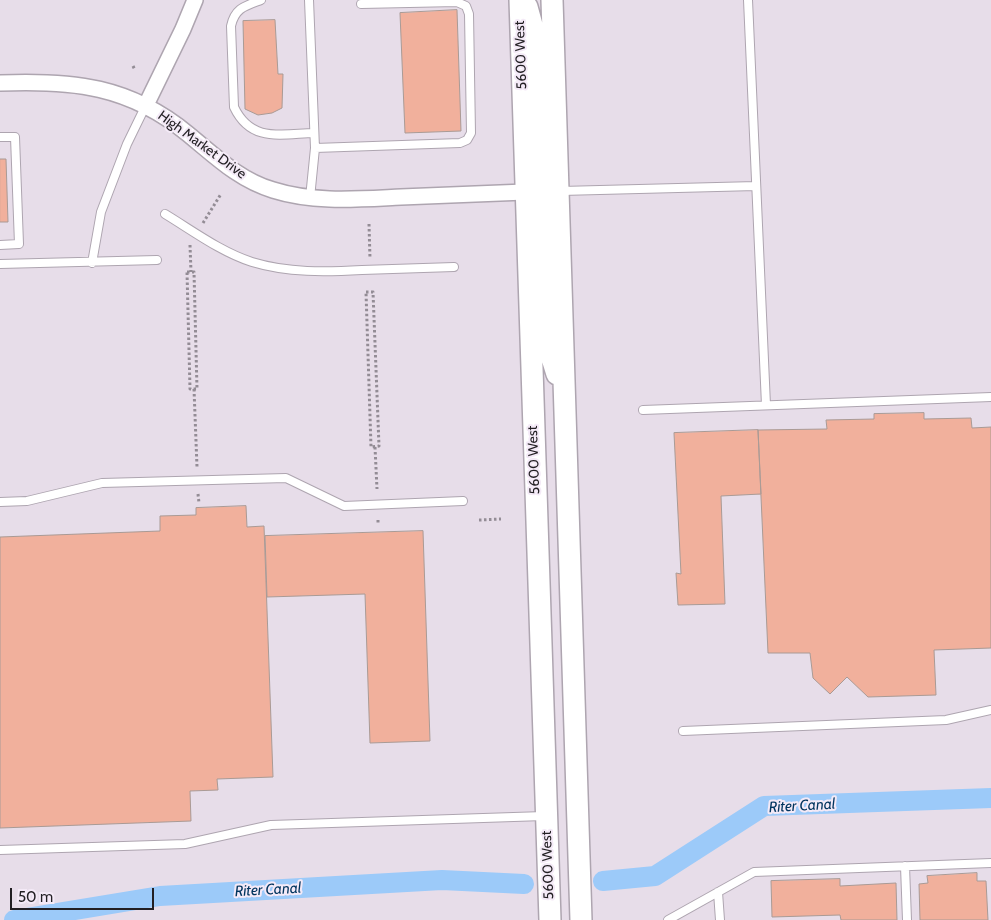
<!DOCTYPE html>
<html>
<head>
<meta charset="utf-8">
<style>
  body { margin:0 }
  #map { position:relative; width:991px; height:920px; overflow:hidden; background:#e7dde9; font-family:Cabin,sans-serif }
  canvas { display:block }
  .scale { position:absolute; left:10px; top:888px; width:144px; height:22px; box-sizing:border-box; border:2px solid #221f23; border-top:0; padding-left:6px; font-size:15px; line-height:18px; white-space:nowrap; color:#221f23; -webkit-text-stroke:4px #f4eaf7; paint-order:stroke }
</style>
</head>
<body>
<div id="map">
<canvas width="991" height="920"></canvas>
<div class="scale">50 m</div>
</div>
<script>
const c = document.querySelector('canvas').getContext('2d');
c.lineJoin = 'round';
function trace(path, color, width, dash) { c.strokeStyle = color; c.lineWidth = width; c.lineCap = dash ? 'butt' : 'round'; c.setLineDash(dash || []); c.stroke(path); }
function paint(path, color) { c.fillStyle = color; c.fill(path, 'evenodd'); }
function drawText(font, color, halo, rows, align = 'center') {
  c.font = font + ' Cabin,sans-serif'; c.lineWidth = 4; c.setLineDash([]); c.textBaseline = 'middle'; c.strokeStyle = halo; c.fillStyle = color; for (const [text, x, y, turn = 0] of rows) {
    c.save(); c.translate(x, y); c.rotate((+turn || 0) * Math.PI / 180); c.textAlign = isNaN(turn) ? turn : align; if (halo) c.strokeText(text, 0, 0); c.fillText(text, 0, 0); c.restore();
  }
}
trace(new Path2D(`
  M 603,881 L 655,876 L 764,806 L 991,798
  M 14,920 L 160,896 L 442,880 L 524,884`), '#9ccaf9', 20);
const building = new Path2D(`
  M 457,10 L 461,131 L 405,133 L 400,13 Z
  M 275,20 L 278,74 L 283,74 L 282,108 L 272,113 L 258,115 L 245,109 L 243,21 Z
  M 0,159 L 6,159 L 8,222 L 0,222 Z
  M 924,413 L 924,419 L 971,418 L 972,428 L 991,427 L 991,648 L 934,650 L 936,695 L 868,697 L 847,677 L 830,694 L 813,678 L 810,653 L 768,653 L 758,430 L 827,429 L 826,420 L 874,419 L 874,414 Z
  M 758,430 L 761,494 L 721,496 L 725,604 L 678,605 L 676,573 L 681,574 L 674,433 Z
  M 246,506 L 247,527 L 264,526 L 273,777 L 217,779 L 218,790 L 190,791 L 191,821 L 0,828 L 0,537 L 160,531 L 160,516 L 196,515 L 196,508 Z
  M 423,531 L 430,741 L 370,743 L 365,594 L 267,597 L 265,536 Z
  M 977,873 L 977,881 L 986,881 L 988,920 L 920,920 L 919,884 L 928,883 L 927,876 Z
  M 840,879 L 840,886 L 896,883 L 897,920 L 841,920 L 840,915 L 772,917 L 771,881 Z`);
paint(building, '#f1b09c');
trace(building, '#a99a95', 1);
const service = new Path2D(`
  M 261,0 C 245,6 235,8 231,26 L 234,107 C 251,143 281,134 314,133
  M 309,0 L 315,148 L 310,198
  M 748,0 L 766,405
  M 0,137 L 15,137 L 19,244 L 0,245
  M 315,148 L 460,143 L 467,140 L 471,133 L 469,14 L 466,6 L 457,2 L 361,4
  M 561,191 L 756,186
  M 165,214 C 193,231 221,252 252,262 C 288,273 326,272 362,270 C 393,269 424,268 454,267
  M 92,263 L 101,212 L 127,144 L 146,105
  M 0,264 L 157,260
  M 643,410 L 991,397
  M 0,502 L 27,501 L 102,483 L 286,478 L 344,506 L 463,501
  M 683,731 L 946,720 L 991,710
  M 0,850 L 185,844 L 271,825 L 544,816
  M 905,866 L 907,920
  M 718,892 L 720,920
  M 668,920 L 754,872 L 991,863`);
const minor = new Path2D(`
  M 0,83 C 73,80 130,86 188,134 C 215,156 239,180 273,190 C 314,203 358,199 401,197 C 442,195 484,194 525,192
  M 146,105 L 183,29 L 195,0`);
const secondary = new Path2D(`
  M 520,0 L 550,920
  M 552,0 L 581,920
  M 527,7 L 537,43 L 539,61 L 543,178 L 548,188 L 559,191
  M 525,192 C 536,196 539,202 542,213 L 547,342 L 557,374`);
trace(service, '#aea5b0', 10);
trace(minor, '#aea5b0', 18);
trace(secondary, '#aea5b0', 24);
trace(new Path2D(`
  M 133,66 L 135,70
  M 203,223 L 221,194
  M 369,224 L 370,259
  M 190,245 L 191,272
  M 187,272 L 194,272 L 197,389 L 190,389 Z
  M 366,292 L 373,292 L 379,446 L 371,447 Z
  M 194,389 L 197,467
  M 375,447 L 377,489
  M 198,494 L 199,503
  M 378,520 L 378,525
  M 479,520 L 501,519`), '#938c95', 3, [2.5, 2.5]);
trace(service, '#fff', 8);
trace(minor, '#fff', 15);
trace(secondary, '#fff', 21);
drawText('14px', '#221f23', '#f4eaf7', [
  ["5600 West",521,55,-92],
  ["High Market Drive",202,145,36],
  ["5600 West",534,460,-92],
  ["5600 West",548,865,-92]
]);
drawText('italic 15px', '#00345e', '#f4eaf7', [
  ["Riter Canal",802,806,-3],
  ["Riter Canal",268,890,-3]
]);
</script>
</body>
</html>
